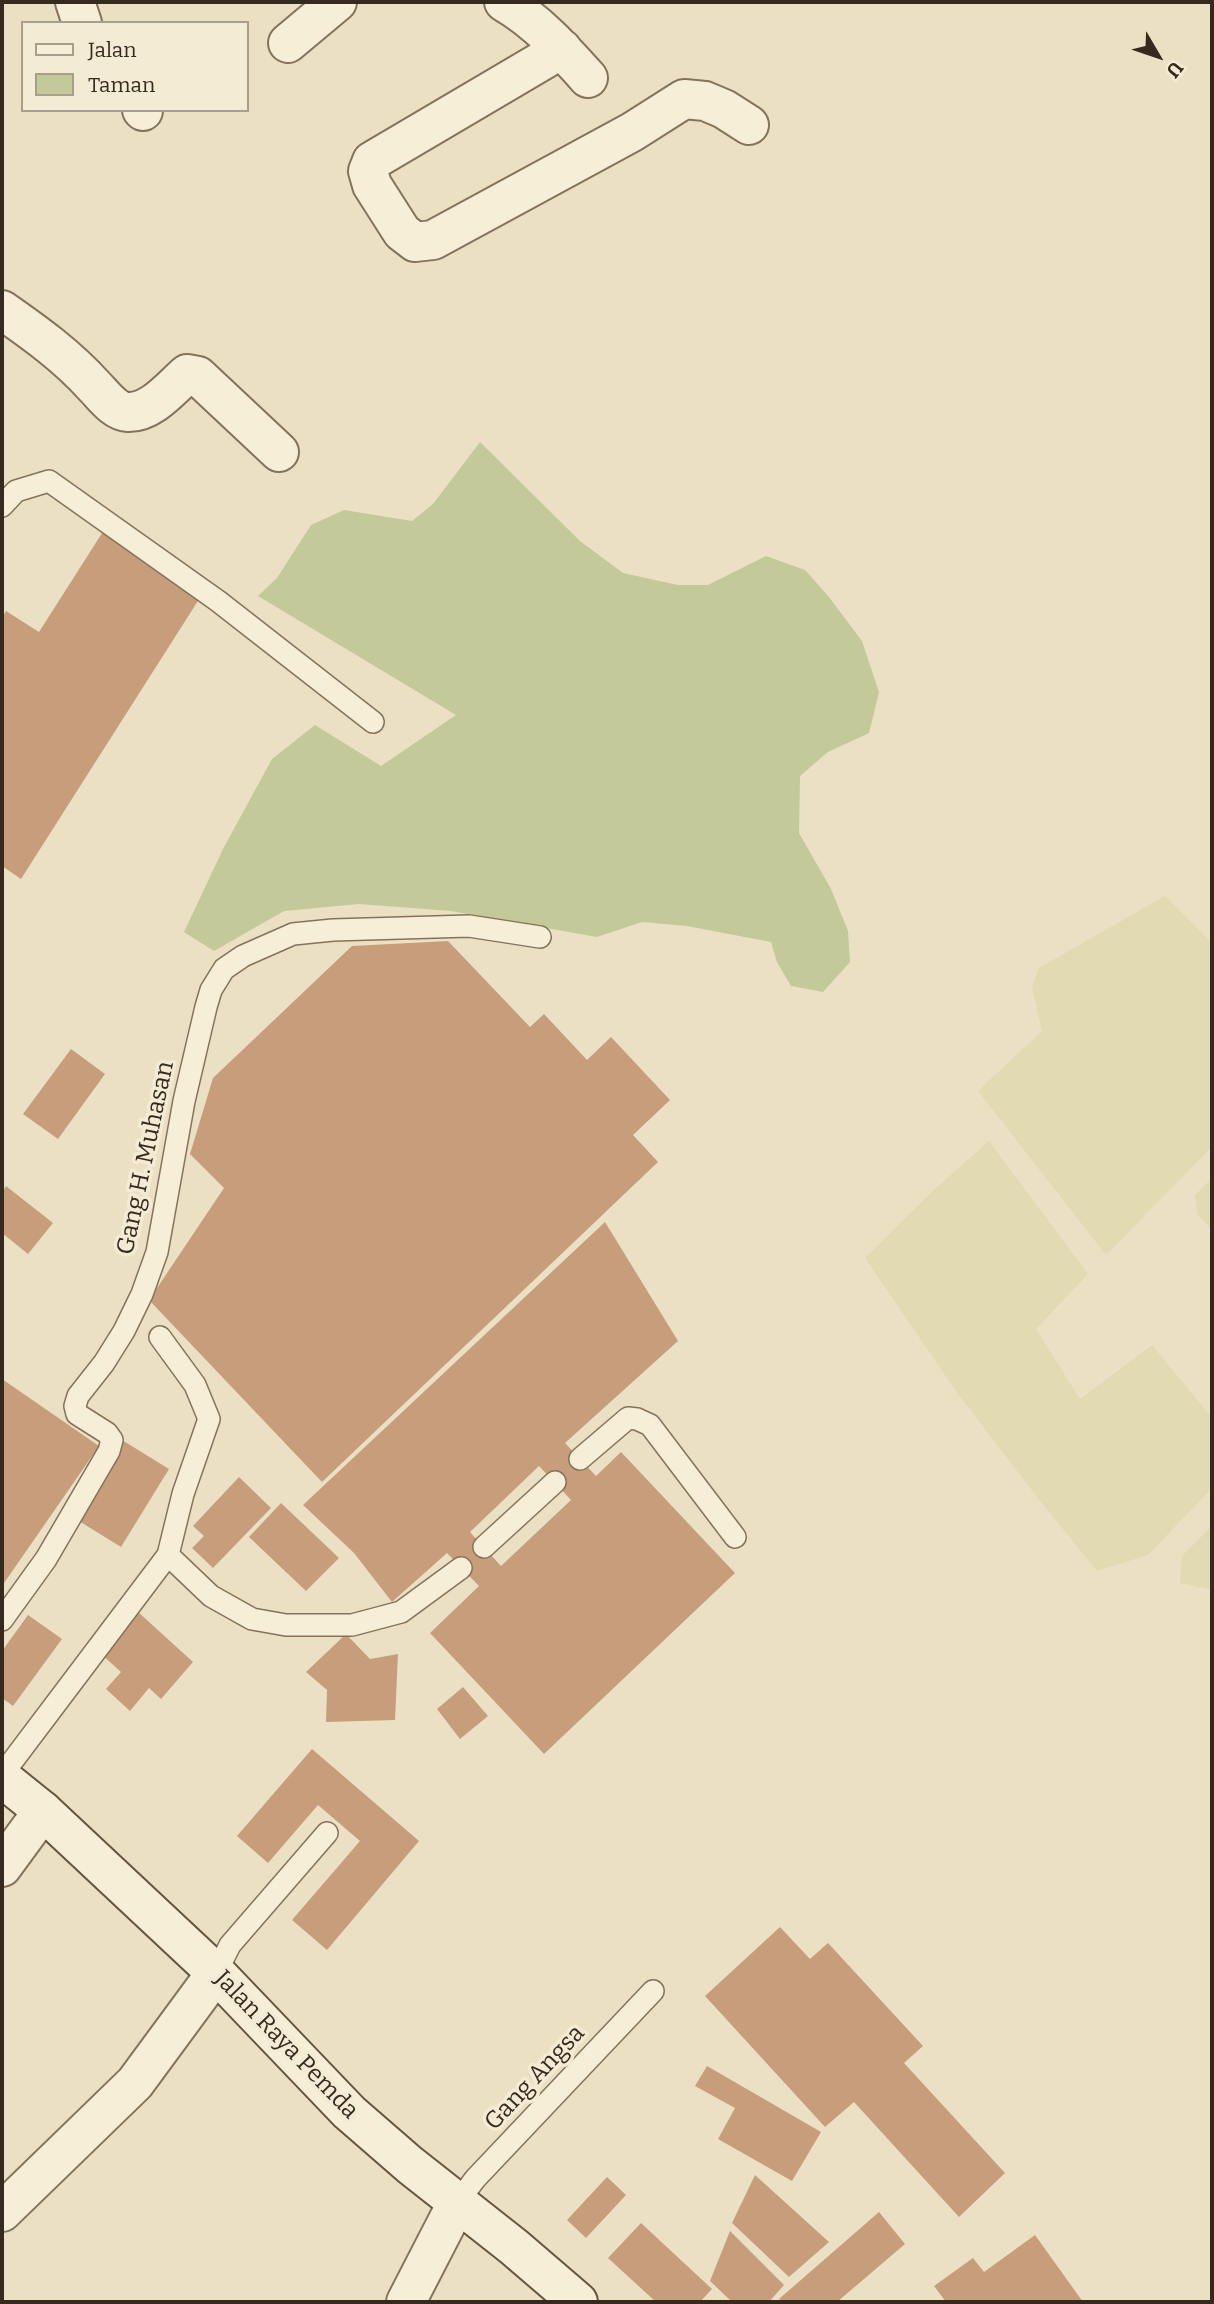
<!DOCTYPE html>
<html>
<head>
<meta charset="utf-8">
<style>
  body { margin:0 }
  #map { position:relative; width:1214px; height:2304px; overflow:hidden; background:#ebe0c4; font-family:Bitter,serif }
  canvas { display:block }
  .frame { position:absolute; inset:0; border:4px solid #362a1f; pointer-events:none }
  .legend { position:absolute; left:21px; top:21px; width:228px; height:91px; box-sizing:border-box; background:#f3ebd3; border:2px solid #a79e8b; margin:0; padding:9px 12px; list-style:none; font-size:21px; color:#362a1f }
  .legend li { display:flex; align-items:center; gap:14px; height:35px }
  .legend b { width:35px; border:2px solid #a79e8b }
  .north { position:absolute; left:1123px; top:21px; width:70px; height:70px; -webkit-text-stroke:5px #f3ebd3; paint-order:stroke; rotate:129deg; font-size:19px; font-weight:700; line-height:28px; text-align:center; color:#362a1f }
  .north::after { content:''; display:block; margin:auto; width:24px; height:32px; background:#362a1f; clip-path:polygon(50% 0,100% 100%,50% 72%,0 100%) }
</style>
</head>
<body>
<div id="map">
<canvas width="1214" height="2304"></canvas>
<div class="frame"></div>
<ul class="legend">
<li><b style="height:9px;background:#f7eed7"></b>Jalan</li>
<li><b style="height:19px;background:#c3c999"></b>Taman</li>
</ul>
<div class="north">U</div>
</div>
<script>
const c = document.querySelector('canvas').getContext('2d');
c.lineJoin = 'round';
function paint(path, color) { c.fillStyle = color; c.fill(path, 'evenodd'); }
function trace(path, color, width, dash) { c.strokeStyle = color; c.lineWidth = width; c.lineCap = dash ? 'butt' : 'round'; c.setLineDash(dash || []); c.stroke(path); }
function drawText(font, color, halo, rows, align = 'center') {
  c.font = font + ' Bitter,serif'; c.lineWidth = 7; c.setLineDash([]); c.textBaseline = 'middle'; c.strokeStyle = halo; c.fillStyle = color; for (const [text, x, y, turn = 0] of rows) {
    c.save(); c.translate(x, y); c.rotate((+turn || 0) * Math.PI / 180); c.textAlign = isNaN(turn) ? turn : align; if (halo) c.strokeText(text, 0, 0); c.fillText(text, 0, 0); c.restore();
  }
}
paint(new Path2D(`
  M 1165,896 L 1212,943 L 1212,1147 L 1106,1255 L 978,1091 L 1042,1031 L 1032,987 L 1039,968 Z
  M 989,1141 L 1088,1274 L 1036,1329 L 1080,1399 L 1152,1345 L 1212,1418 L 1212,1488 L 1148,1555 L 1097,1571 L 1041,1502 L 958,1394 L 865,1258 L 936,1188 Z
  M 1212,1178 L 1212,1230 L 1197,1214 L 1195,1195 Z
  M 1212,1526 L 1212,1590 L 1180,1583 L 1182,1556 Z`), '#e1dab2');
paint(new Path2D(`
  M 480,442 L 580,541 L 623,573 L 678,585 L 708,585 L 766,556 L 805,570 L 829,597 L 862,641 L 879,692 L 869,733 L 828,752 L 800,776 L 799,833 L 831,889 L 848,931 L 850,962 L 823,992 L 791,986 L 777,962 L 771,942 L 687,926 L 642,922 L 597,937 L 451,911 L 359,904 L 284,911 L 214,951 L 184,932 L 224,847 L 272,759 L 315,725 L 381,766 L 456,715 L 258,596 L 277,578 L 311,525 L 344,510 L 412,521 L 433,504 Z`), '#c3c999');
paint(new Path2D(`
  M 104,530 L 203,593 L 21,879 L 2,866 L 2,618 L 6,611 L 39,632 Z
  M 448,941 L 530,1027 L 544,1014 L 587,1060 L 611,1037 L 670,1100 L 633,1135 L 658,1162 L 322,1482 L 149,1300 L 224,1188 L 190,1154 L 213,1078 L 352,946 Z
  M 71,1049 L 105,1074 L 58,1139 L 23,1114 Z
  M 6,1186 L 53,1223 L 28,1254 L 2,1233 L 2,1192 Z
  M 605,1222 L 678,1341 L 565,1443 L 596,1476 L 621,1452 L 735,1573 L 544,1754 L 430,1633 L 479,1586 L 447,1553 L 392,1602 L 354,1553 L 303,1505 ZM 539,1466 L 571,1500 L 501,1566 L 470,1532 Z
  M 2,1379 L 99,1446 L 2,1586 Z
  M 122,1440 L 169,1469 L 121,1547 L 74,1518 Z
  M 239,1477 L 271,1508 L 213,1568 L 192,1548 L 204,1536 L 193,1526 Z
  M 281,1503 L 339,1558 L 306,1591 L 249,1537 Z
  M 137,1611 L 193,1662 L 161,1699 L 149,1688 L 130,1711 L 106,1689 L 121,1672 L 100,1653 Z
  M 28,1615 L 62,1639 L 13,1706 L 2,1698 L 2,1651 Z
  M 346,1634 L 370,1659 L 398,1654 L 395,1720 L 326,1722 L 327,1690 L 306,1672 Z
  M 463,1687 L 488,1716 L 460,1739 L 437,1709 Z
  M 312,1749 L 419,1841 L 327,1950 L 292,1920 L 360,1841 L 318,1805 L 268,1863 L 237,1836 Z
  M 780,1927 L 810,1959 L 828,1943 L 923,2046 L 904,2063 L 1005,2173 L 959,2217 L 854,2102 L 825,2127 L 705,1996 Z
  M 707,2066 L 821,2132 L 792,2181 L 718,2139 L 735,2108 L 695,2086 Z
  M 755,2175 L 829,2242 L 789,2277 L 732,2223 Z
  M 607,2177 L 626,2195 L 586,2238 L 567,2220 Z
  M 879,2212 L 905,2244 L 837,2302 L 782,2302 L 779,2299 Z
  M 641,2223 L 712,2289 L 700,2302 L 656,2302 L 608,2258 Z
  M 730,2231 L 784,2285 L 769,2302 L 732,2302 L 710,2281 Z
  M 1035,2235 L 1083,2302 L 946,2302 L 934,2286 L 973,2258 L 984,2272 Z`), '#c89d7c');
const lane = new Path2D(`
  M 2,506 L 16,491 L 49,481 L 218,601 L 373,722
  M 160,1337 L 195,1385 L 209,1419 L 183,1494 L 168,1555
  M 580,1459 L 628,1418 L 637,1419 L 650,1425 L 735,1537
  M 484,1547 L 555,1482
  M 2,1620 L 46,1559 L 109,1451 L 112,1440 L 107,1433 L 77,1414 L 75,1406 L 78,1396 L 104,1363 L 124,1331 L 142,1294 L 157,1252 L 184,1101 L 206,1007 L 211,990 L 224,969 L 243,956 L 293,934 L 333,930 L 469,926 L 540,937
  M 2,1775 L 168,1555 L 211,1596 L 252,1619 L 286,1625 L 352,1625 L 401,1612 L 461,1568
  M 216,1973 L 230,1945 L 327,1833
  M 457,2203 L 475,2179 L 653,1991`);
const street = new Path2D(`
  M 75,2 L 82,23
  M 504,2 C 537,21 563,50 588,78
  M 288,43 L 337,2
  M 562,49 L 372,161 L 368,171 L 372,185 L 402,232 L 415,242 L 433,240 L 632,132 L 684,99 L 705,101 L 724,109 L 749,125
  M 142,110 L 143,111
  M 2,310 C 35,333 67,356 94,386 C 104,396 114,411 128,412 C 151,413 171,388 187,374 L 198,376 L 279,452
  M 2,1867 L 43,1811
  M 2,2212 L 135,2083 L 216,1973
  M 406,2302 L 457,2203`);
const secondary = new Path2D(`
  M 2,1778 L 43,1811 L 216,1973 L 349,2112 L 410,2165 L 514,2247 L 578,2302`);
trace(lane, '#85725c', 24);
trace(street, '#85725c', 42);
trace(secondary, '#67533f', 42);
trace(lane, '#f7eed7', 21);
trace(street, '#f7eed7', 38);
trace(secondary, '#f7eed7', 38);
drawText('24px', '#362a1f', '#f3ebd3', [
  ["Gang H. Muhasan",146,1158,-78],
  ["Jalan Raya Pemda",286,2045,46],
  ["Gang Angsa",535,2078,-47]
]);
</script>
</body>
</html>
